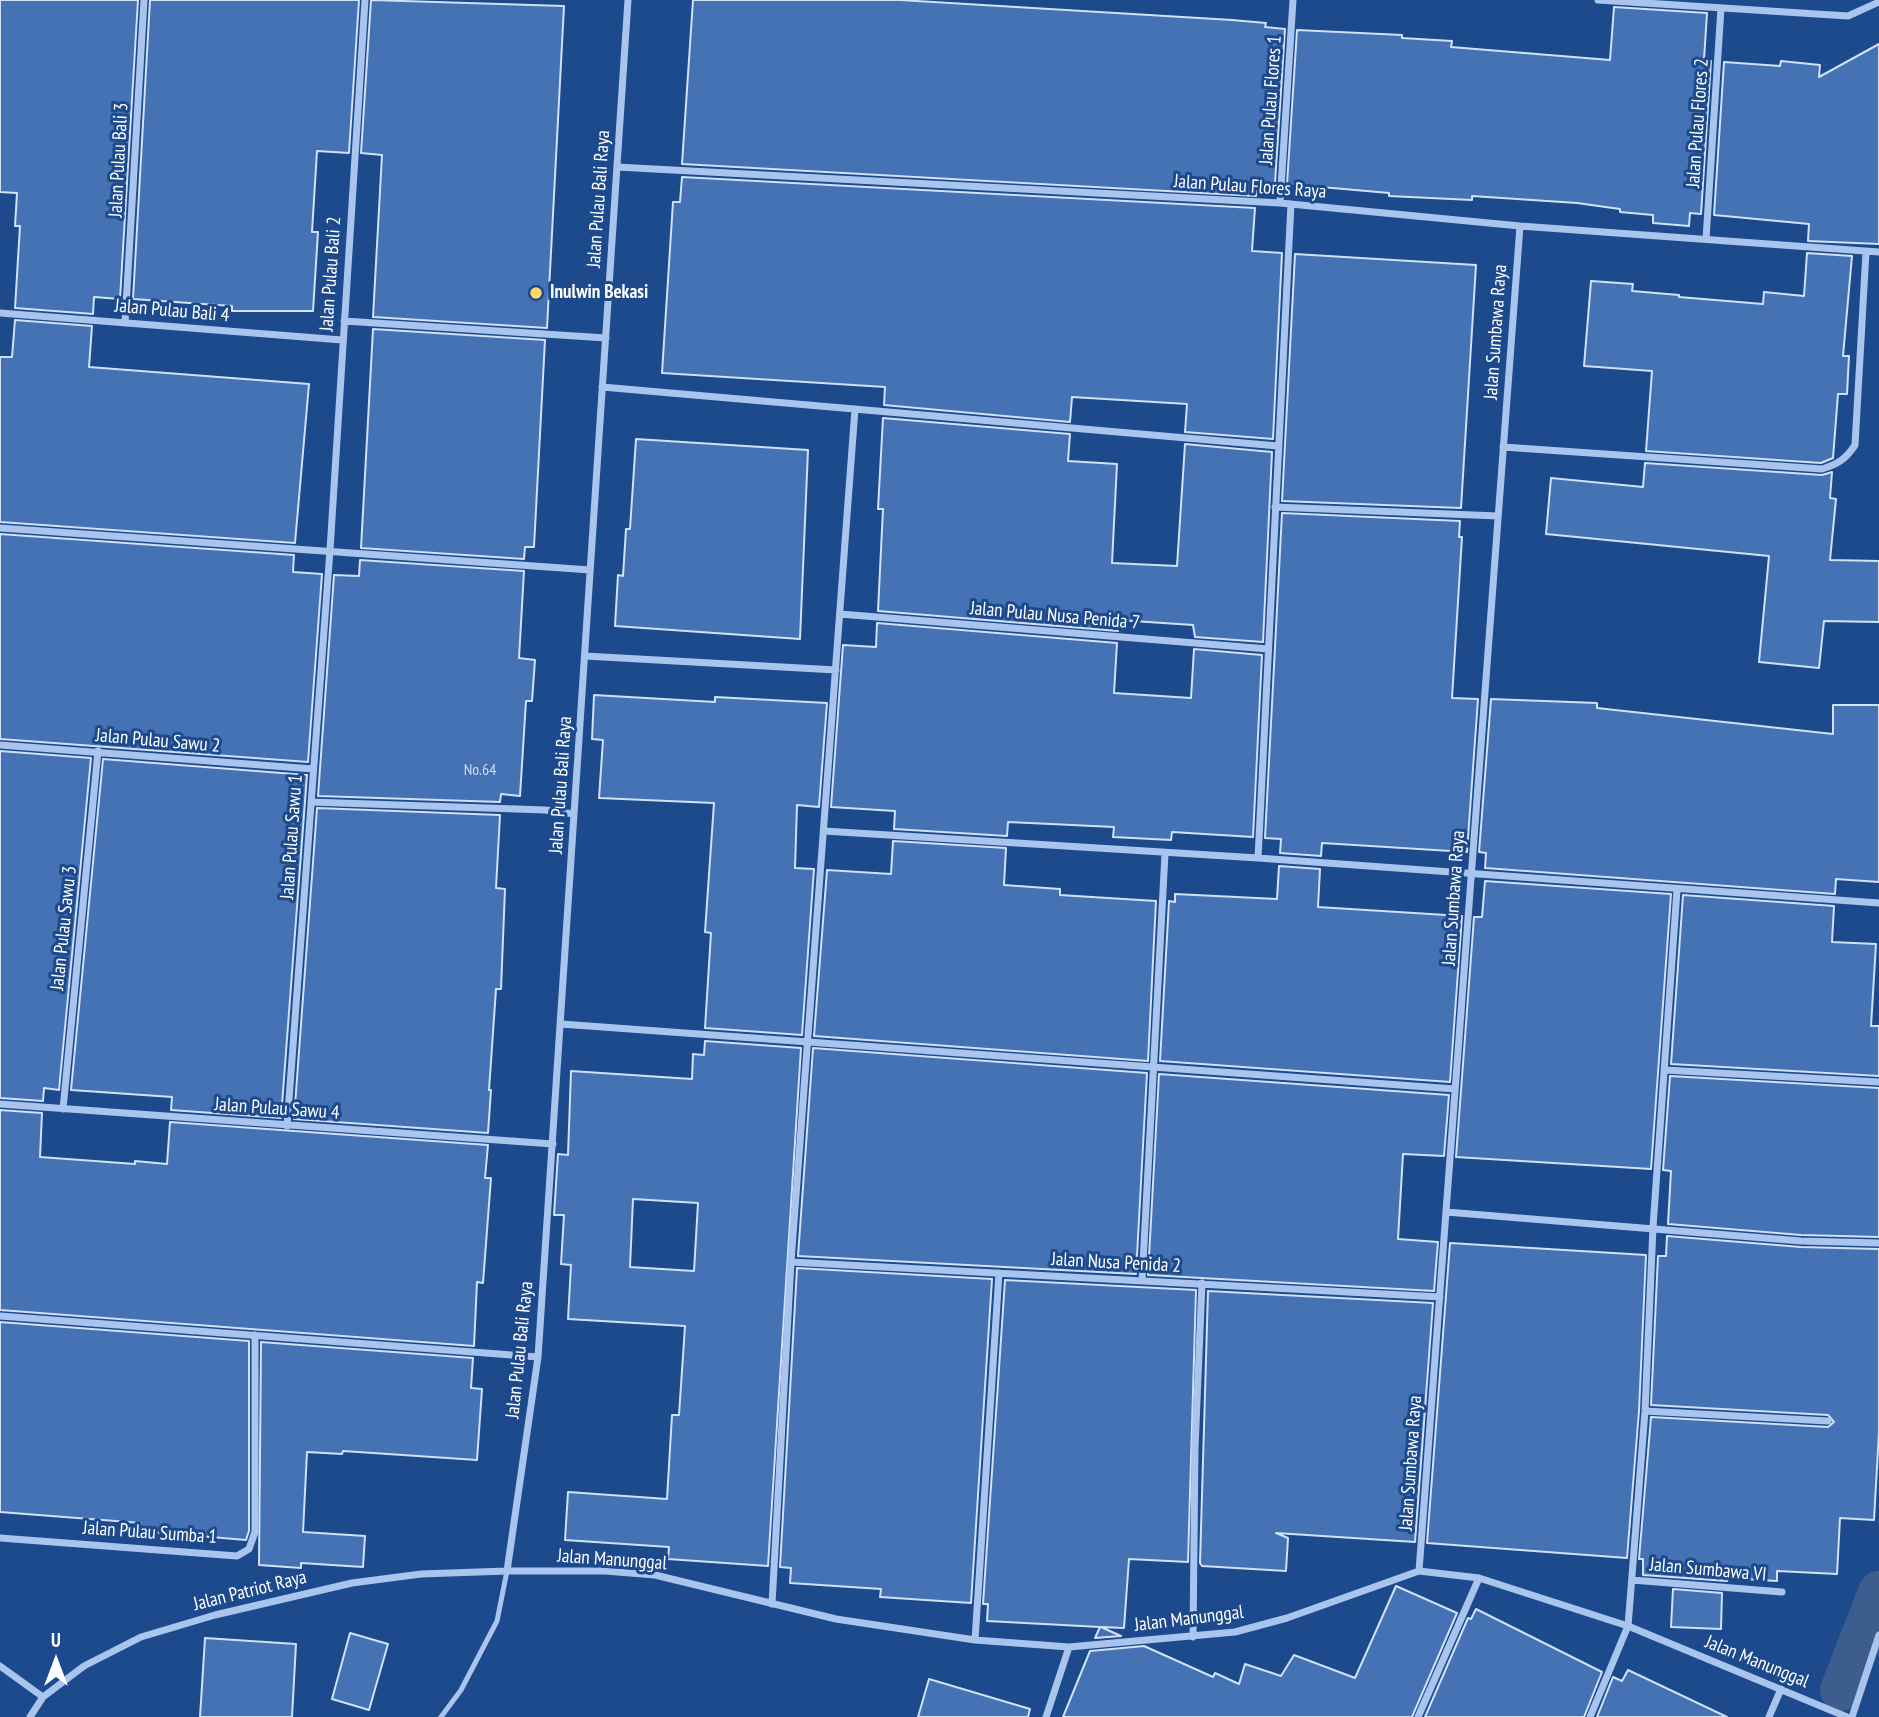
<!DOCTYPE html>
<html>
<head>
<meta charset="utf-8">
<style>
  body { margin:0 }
  #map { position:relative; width:1879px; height:1717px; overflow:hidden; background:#1d498d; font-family:"PT Sans Narrow",sans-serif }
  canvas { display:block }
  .north { position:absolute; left:21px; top:1626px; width:70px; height:70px; -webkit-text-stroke:5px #1d498d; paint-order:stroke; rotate:0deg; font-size:19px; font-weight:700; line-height:28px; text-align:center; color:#fff }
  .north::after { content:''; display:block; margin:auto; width:24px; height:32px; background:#fff; clip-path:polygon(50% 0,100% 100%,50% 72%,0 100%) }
</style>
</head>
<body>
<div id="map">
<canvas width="1879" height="1717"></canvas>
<div class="north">U</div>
</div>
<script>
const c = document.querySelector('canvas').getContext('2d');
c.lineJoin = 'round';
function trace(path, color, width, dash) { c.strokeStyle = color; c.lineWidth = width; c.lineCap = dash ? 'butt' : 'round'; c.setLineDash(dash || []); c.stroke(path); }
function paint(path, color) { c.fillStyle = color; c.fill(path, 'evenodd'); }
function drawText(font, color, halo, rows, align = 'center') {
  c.font = font + ' "PT Sans Narrow",sans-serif'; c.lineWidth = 6; c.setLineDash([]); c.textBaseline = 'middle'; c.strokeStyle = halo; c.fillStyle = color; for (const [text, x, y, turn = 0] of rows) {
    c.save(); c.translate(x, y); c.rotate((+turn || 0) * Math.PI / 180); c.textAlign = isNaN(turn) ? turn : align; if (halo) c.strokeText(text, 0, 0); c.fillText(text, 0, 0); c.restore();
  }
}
trace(new Path2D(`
  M 1841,1690 L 1879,1592`), '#3d5d8f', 42);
const building = new Path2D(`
  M 0,0 L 138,0 L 120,299 L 94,297 L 93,314 L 15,308 L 20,226 L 15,226 L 17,193 L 0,192 Z
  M 150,0 L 359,0 L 349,153 L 317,151 L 312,232 L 318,232 L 313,311 L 232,311 L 232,306 L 133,299 Z
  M 371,0 L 564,6 L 547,328 L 373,317 L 382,155 L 361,153 Z
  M 693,0 L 900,0 L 1232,20 L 1266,23 L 1265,27 L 1285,29 L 1275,183 L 1256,182 L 1256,196 L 682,164 Z
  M 1614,7 L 1707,13 L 1704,60 L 1711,61 L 1701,214 L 1690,213 L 1689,226 L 1653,223 L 1653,215 L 1620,212 L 1620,209 L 1577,203 L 1472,196 L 1472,200 L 1389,196 L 1389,193 L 1287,184 L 1297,30 L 1402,35 L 1402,38 L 1452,41 L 1451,47 L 1610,60 Z
  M 1879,44 L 1879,244 L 1808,241 L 1809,224 L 1714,215 L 1724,62 L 1780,66 L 1781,61 L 1820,65 L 1819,77 Z
  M 682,177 L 1255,208 L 1252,251 L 1282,253 L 1273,439 L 1185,432 L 1187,404 L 1072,397 L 1070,422 L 884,405 L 885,387 L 662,373 L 673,202 L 680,202 Z
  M 1807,253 L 1852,256 L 1843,356 L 1849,356 L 1847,394 L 1838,394 L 1833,458 L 1821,463 L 1646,451 L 1652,371 L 1584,366 L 1591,281 L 1633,284 L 1632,291 L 1679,295 L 1679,297 L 1763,304 L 1764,292 L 1804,296 Z
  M 1295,254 L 1476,265 L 1461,508 L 1282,501 Z
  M 15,320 L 92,326 L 89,367 L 309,384 L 295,543 L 0,522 L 0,357 L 12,357 Z
  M 373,329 L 545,340 L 534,547 L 525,547 L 524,559 L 361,548 Z
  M 883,418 L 1070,434 L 1068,461 L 1117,464 L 1112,563 L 1177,566 L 1185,444 L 1272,452 L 1263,642 L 1195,637 L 1193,625 L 1118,620 L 1118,631 L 878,611 L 883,509 L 878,509 Z
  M 636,439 L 808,450 L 800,639 L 615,626 L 618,575 L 623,576 L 626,529 L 630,529 Z
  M 1645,463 L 1822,475 L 1832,472 L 1830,498 L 1836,499 L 1830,560 L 1879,561 L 1879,622 L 1824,621 L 1819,668 L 1759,662 L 1769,556 L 1546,534 L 1551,478 L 1643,487 Z
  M 1282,513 L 1460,521 L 1459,537 L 1462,537 L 1452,698 L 1478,699 L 1467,852 L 1322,843 L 1321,856 L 1280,853 L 1281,839 L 1265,838 Z
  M 0,534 L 294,555 L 293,572 L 322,574 L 308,762 L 0,739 Z
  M 360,560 L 524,571 L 519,658 L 535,660 L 532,701 L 526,701 L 520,796 L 501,794 L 500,802 L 318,796 L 334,575 L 359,576 Z
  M 877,623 L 1117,643 L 1114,693 L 1191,698 L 1194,649 L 1262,655 L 1253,837 L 1172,832 L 1171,840 L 1113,837 L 1114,827 L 1008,822 L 1007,836 L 894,829 L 895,811 L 831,807 L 843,645 L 876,647 Z
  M 594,695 L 715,702 L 715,697 L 827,703 L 819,807 L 797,805 L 795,868 L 814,869 L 802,1035 L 705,1028 L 711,933 L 705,932 L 714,803 L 599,798 L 603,740 L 592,739 Z
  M 1491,699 L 1597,703 L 1597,708 L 1833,734 L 1833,705 L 1879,705 L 1879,882 L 1836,879 L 1835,894 L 1485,868 L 1486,853 L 1479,852 Z
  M 0,751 L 91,758 L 59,1090 L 44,1088 L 43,1101 L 0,1098 Z
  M 103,759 L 307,775 L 281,1118 L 171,1110 L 172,1097 L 71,1090 Z
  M 317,808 L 500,815 L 496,888 L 505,889 L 501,989 L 496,989 L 489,1090 L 491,1090 L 488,1133 L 294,1119 Z
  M 893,841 L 1006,848 L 1004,885 L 1060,889 L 1060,895 L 1156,901 L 1148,1061 L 814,1036 L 827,870 L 891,874 Z
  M 1279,866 L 1320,869 L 1318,907 L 1462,916 L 1450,1082 L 1160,1061 L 1169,901 L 1175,902 L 1175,894 L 1277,899 Z
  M 1485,881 L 1671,894 L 1651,1169 L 1456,1157 L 1474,917 L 1482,917 Z
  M 1683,895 L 1834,906 L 1832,942 L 1876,944 L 1871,1026 L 1879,1026 L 1879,1076 L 1671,1064 Z
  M 705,1041 L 801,1048 L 768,1566 L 668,1559 L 669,1547 L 565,1540 L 568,1492 L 667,1499 L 672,1415 L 679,1415 L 685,1326 L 568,1319 L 571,1265 L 561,1264 L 564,1215 L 554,1215 L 558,1154 L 568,1155 L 571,1071 L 692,1079 L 693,1054 L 704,1055 ZM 633,1199 L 698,1203 L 694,1271 L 630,1267 Z
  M 813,1048 L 1147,1073 L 1136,1274 L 798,1256 Z
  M 1159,1074 L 1449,1095 L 1444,1156 L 1403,1154 L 1398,1239 L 1438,1242 L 1434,1291 L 1148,1275 Z
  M 1670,1076 L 1879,1088 L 1879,1237 L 1801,1235 L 1668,1224 L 1671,1171 L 1663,1170 Z
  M 0,1110 L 42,1113 L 40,1157 L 135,1164 L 135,1161 L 167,1164 L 170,1122 L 488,1145 L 485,1178 L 491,1178 L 483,1283 L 477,1282 L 474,1346 L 0,1310 Z
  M 1667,1236 L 1801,1247 L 1879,1249 L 1879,1432 L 1874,1520 L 1840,1518 L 1837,1574 L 1777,1571 L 1777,1581 L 1728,1578 L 1727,1581 L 1643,1575 L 1643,1559 L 1639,1559 L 1651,1417 L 1828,1427 L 1834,1422 L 1828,1415 L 1651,1405 L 1658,1256 L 1666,1256 Z
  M 1450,1243 L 1646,1255 L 1639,1411 L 1627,1558 L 1427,1543 Z
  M 797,1268 L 992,1279 L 971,1603 L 880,1597 L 881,1589 L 790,1583 L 791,1568 L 780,1567 Z
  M 1005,1280 L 1196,1290 L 1188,1562 L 1129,1559 L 1124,1628 L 1101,1627 L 1121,1636 L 1095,1638 L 1100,1627 L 987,1621 L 988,1604 L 983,1604 Z
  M 1208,1291 L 1433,1303 L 1415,1542 L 1276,1533 L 1288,1538 L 1286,1571 L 1202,1566 L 1200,1563 Z
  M 0,1322 L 249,1341 L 249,1531 L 246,1540 L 140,1531 L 141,1523 L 0,1512 Z
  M 261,1342 L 473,1358 L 471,1388 L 482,1389 L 477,1460 L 343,1451 L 342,1454 L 307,1452 L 303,1532 L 365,1536 L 363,1567 L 301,1563 L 301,1568 L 259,1565 Z
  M 1396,1586 L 1457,1613 L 1412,1717 L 1063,1717 L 1090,1651 L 1144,1646 L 1213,1677 L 1215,1673 L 1239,1684 L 1245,1664 L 1281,1676 L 1294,1655 L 1355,1678 Z
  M 1673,1589 L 1722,1593 L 1721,1629 L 1671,1627 Z
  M 1476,1609 L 1602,1672 L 1584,1717 L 1425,1717 L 1468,1618 L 1471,1619 Z
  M 350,1633 L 388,1644 L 369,1710 L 332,1699 Z
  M 205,1638 L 296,1644 L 292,1717 L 200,1717 Z
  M 1628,1670 L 1727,1717 L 1597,1717 L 1613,1677 L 1622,1681 Z
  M 929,1679 L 1030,1709 L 1028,1717 L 918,1717 Z`);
paint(building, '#4572b5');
trace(building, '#d0e1f9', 2);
trace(new Path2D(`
  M 441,1717 L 461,1690 L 497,1621 L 507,1571`), '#aac5ed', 5);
trace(new Path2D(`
  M 1598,0 L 1848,16 L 1879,2
  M 617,167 L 1280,203 L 1520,226 L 1879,252
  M 1280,203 L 1293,0
  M 1706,239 L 1721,8
  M 0,313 L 342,340
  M 344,321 L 606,338
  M 125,323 L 144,0
  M 602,387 L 1278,446
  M 1503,447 L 1822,469 C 1838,464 1846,459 1855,445 L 1866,252
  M 1275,507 L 1498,516
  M 0,528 L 590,570
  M 840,614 L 1268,649
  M 585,656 L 836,670
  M 0,745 L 313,769
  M 311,802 L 545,810 L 574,814
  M 824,831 L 1258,858 L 1879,903
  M 1258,858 L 1291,204
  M 561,1024 L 1455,1089
  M 1665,1070 L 1879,1082
  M 0,1104 L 553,1144
  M 63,1109 L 98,751
  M 287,1126 L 330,550 L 365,0
  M 1446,1212 L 1801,1241 L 1879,1243
  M 791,1262 L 1440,1297
  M 1142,1281 L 1165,854
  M 0,1316 L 538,1357
  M 1645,1411 L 1828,1421
  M 0,1538 L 237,1556 L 249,1549 L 255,1532 L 255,1335
  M 507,1571 L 538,1357 L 628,0
  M 1419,1571 L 1520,226
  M 1632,1580 L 1782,1592
  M 772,1604 L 791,1262 L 855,409
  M 1193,1637 L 1195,1448 L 1202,1283
  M 975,1640 L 999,1273
  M 0,1666 L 43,1697
  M 30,1717 L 43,1697 L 84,1666 L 141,1637 L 215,1615 L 352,1583 L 421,1574 L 507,1571 L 605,1571 L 655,1575 L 836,1619 L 975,1640 L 1069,1647 L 1235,1632 L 1287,1618 L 1419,1571 L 1479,1578 L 1628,1626 L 1847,1717
  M 1046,1717 L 1069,1647
  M 1418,1717 L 1479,1578
  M 1590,1717 L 1628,1626 L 1645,1411 L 1653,1227 L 1677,890
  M 1769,1717 L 1781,1689
  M 1852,1717 L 1879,1635`), '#aac5ed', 7);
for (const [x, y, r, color] of [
  [536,293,7,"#fdd968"]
]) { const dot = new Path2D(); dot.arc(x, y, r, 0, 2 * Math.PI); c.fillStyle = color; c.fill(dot); trace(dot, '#1d498d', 2.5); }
drawText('16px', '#d0dcec', null, [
  ["No.64",480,770]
]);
drawText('19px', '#fff', '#1d498d', [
  ["Jalan Pulau Flores 1",1271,100,-86],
  ["Jalan Pulau Flores 2",1698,123,-86],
  ["Jalan Pulau Bali 3",119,160,-87],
  ["Jalan Pulau Flores Raya",1250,187,4],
  ["Jalan Pulau Bali Raya",599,199,-86],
  ["Jalan Pulau Bali 2",331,274,-86],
  ["Jalan Pulau Bali 4",172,311,5],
  ["Jalan Sumbawa Raya",1496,332,-86],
  ["Jalan Pulau Nusa Penida 7",1055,616,5],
  ["Jalan Pulau Sawu 2",158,741,5],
  ["Jalan Pulau Bali Raya",561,785,-86],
  ["Jalan Pulau Sawu 1",292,837,-86],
  ["Jalan Sumbawa Raya",1454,898,-86],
  ["Jalan Pulau Sawu 3",64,928,-84],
  ["Jalan Pulau Sawu 4",277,1109,4],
  ["Jalan Nusa Penida 2",1116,1263,3],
  ["Jalan Pulau Bali Raya",520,1350,-84],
  ["Jalan Sumbawa Raya",1411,1463,-86],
  ["Jalan Pulau Sumba 1",150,1533,4],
  ["Jalan Manunggal",612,1560,4],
  ["Jalan Sumbawa VI",1708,1570,5],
  ["Jalan Patriot Raya",250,1591,-14],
  ["Jalan Manunggal",1189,1619,-7],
  ["Jalan Manunggal",1757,1662,22]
]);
drawText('bold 19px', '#fff', '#1d498d', [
  ["Inulwin Bekasi",550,293]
], 'left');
</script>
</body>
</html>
